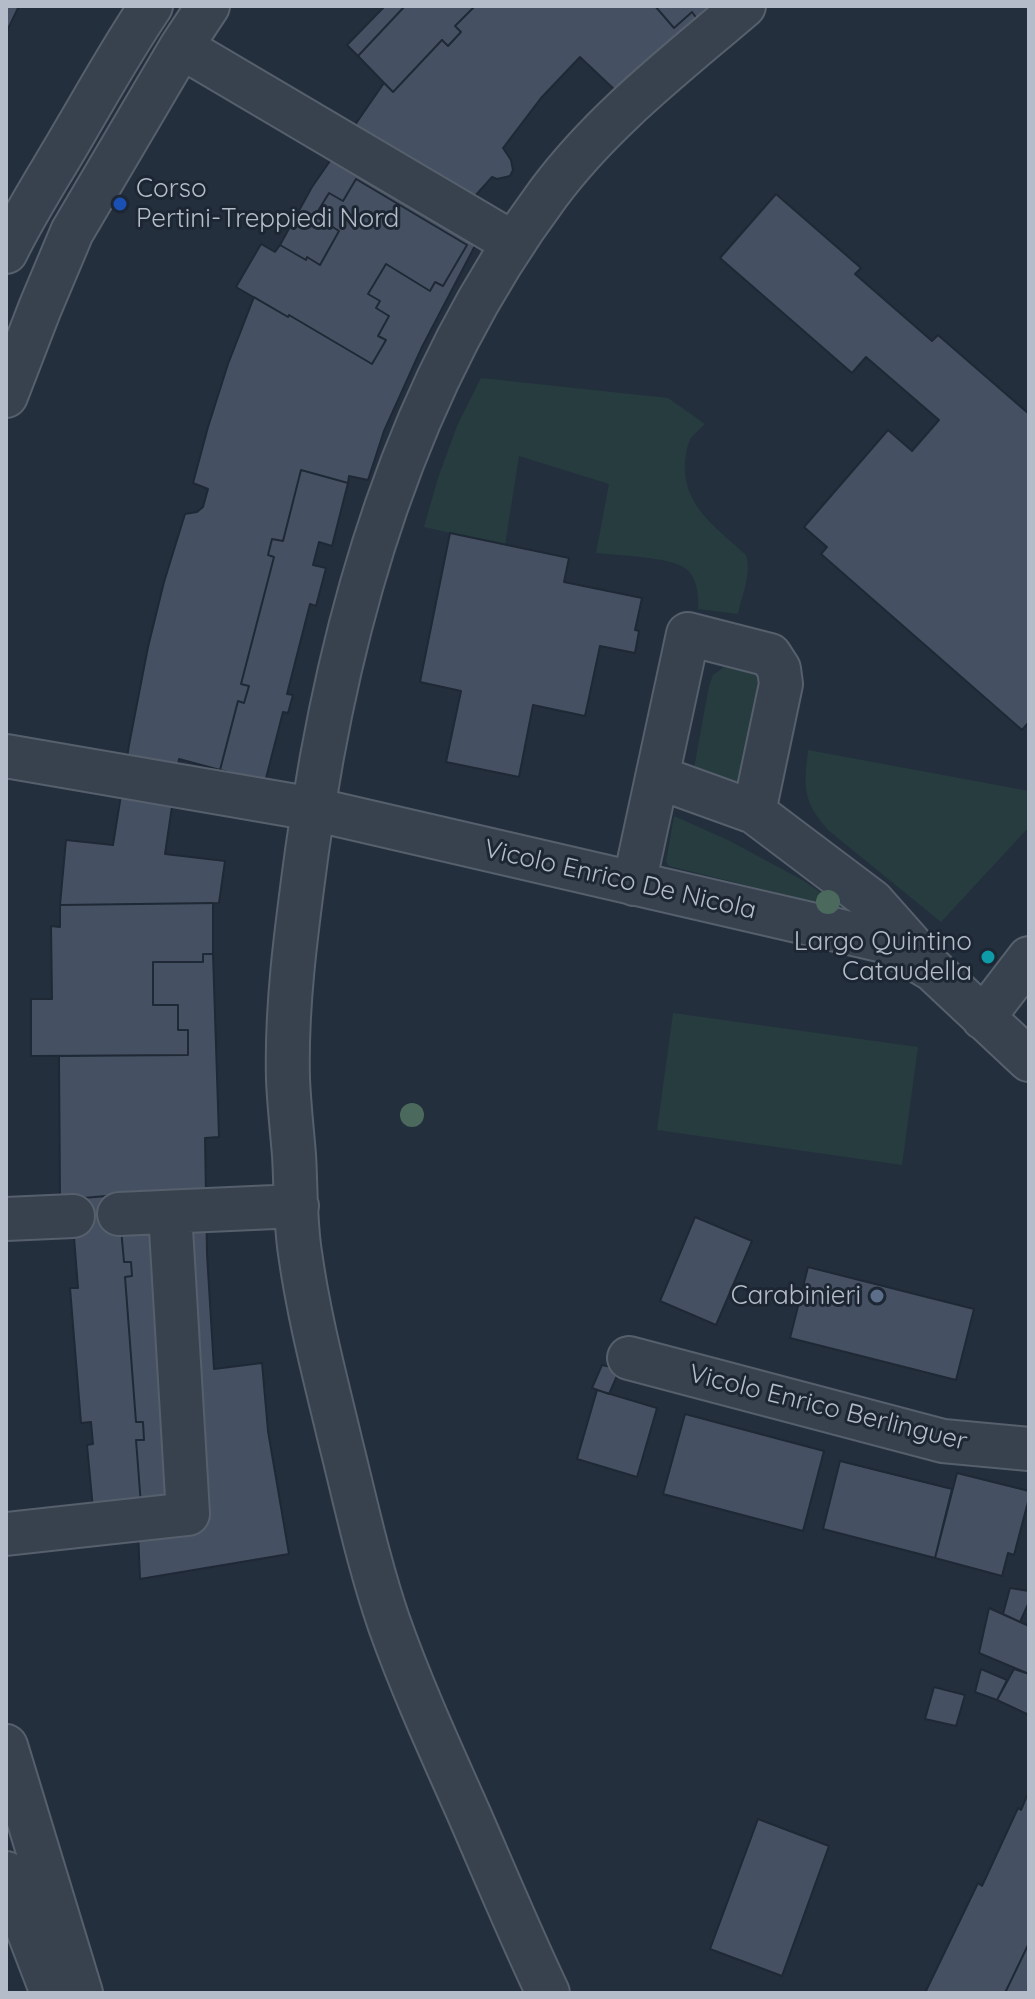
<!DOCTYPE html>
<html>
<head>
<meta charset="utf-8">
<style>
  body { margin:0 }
  #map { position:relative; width:1035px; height:1999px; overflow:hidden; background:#242f3e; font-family:Quicksand,sans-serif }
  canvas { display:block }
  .frame { position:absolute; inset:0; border:8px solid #b4bcc9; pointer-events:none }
</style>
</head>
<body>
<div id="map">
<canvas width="1035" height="1999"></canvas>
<div class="frame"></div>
</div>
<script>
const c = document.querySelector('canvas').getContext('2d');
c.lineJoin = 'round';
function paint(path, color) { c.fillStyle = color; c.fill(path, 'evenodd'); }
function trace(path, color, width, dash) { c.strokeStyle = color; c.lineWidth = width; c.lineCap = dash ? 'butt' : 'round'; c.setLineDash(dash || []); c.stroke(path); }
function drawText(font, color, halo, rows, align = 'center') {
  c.font = font + ' Quicksand,sans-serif'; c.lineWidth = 6; c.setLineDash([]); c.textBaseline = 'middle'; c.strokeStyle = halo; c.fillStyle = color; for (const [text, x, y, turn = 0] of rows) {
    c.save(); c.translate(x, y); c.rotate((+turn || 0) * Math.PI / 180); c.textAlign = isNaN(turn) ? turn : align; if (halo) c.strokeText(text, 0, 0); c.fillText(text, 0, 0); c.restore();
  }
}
paint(new Path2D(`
  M 481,378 L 668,398 L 705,424 C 701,428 695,433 691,438 C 687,444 686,454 685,462 C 682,506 717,528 746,555 C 752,573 742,595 738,614 L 698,609 C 699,596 697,576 685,568 C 669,557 617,555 596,553 L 609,484 L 519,456 L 505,545 L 424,527 L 438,478 L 457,426 Z
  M 727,665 L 759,672 L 764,677 L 739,784 C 723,782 703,782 694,768 L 709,686 L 713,675 Z
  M 808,750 L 1029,791 L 1029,827 L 941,922 L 828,830 C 802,800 804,788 808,750 Z
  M 674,816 L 730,841 L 804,881 L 846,910 L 669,866 L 666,862 Z
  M 673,1013 L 918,1047 L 902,1165 L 657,1130 Z`), '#263c3f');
const building = new Path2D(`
  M 6,6 L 19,6 L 6,33 Z
  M 385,6 L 405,6 L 358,56 L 347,45 Z
  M 405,6 L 475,6 L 455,26 L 461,32 L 448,46 L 442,40 L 393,92 L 358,56 Z
  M 475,6 L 655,6 L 674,28 L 692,12 L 698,20 L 617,92 L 580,57 L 541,98 L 503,148 L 511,160 L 513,170 L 510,176 L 497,179 L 492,177 L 475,196 L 457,228 L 478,240 L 422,347 L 384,431 L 368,480 L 349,476 L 348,483 L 301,470 L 283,541 L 272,539 L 268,555 L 274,557 L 241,684 L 249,686 L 244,703 L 238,701 L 220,770 L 179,759 L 165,854 L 225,861 L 219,903 L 60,905 L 66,840 L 113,845 L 129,745 L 148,647 L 164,582 L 185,514 L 197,512 L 203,507 L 208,489 L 193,483 L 208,427 L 228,364 L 254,297 L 288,317 L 289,315 L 372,364 L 386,340 L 378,336 L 389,316 L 376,308 L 380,301 L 368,294 L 386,264 L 430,291 L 435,282 L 443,286 L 467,245 L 356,179 L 343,201 L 329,193 L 315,216 L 339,231 L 320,265 L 307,257 L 306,260 L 280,245 L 312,187 L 384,83 L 393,92 L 442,40 L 448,46 L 461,32 L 455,26 Z
  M 655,6 L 713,6 L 698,20 L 692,12 L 674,28 Z
  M 356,179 L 467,245 L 443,286 L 435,282 L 430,291 L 386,264 L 368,294 L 380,301 L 376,308 L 389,316 L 378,336 L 386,340 L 372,364 L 289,315 L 288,317 L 236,287 L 261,244 L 275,252 L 280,245 L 306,260 L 307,257 L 320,265 L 339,231 L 315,216 L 329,193 L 343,201 Z
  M 776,194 L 861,268 L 855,274 L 932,341 L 938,335 L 1029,414 L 1029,722 L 1022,730 L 821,554 L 827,547 L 804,527 L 888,430 L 912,451 L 939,420 L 866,357 L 852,373 L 720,258 Z
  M 301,470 L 348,483 L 332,546 L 319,542 L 313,565 L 326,568 L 316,606 L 310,604 L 287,694 L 293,695 L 288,713 L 283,712 L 265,782 L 220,770 L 238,701 L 244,703 L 249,686 L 241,684 L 274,557 L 268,555 L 272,539 L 283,541 Z
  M 450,533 L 569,558 L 564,582 L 642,598 L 635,630 L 639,631 L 635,653 L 600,646 L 585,716 L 533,705 L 519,777 L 446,762 L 461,691 L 420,682 Z
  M 213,903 L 213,954 L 203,954 L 203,962 L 153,962 L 153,1005 L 178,1005 L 178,1030 L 188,1030 L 188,1055 L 31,1056 L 31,999 L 52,999 L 51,926 L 60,927 L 60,905 Z
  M 203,954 L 213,954 L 219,1137 L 205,1138 L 207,1254 L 214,1369 L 262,1363 L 268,1431 L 289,1554 L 140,1579 L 137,1506 L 141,1505 L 136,1440 L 144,1440 L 143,1422 L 136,1422 L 125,1277 L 132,1276 L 131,1262 L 124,1262 L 118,1195 L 60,1200 L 59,1056 L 188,1055 L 188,1030 L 178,1030 L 178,1005 L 153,1005 L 153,962 L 203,962 Z
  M 118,1195 L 124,1262 L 131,1262 L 132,1276 L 125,1277 L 136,1422 L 143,1422 L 144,1440 L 136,1440 L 141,1505 L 93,1509 L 87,1445 L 93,1444 L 91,1422 L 81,1423 L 70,1288 L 78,1288 L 71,1199 Z
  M 695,1217 L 752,1241 L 716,1325 L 660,1301 Z
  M 808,1267 L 974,1309 L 956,1380 L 790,1338 Z
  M 602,1365 L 620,1369 L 609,1394 L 592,1388 Z
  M 597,1390 L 657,1408 L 637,1477 L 577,1459 Z
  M 685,1414 L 824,1451 L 803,1531 L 663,1494 Z
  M 840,1461 L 952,1489 L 935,1558 L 823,1529 Z
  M 957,1473 L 1029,1491 L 1029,1498 L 1014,1555 L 1008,1553 L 1002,1576 L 935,1558 Z
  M 1010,1588 L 1029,1591 L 1029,1602 L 1020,1622 L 1003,1614 Z
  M 989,1608 L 1029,1626 L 1029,1674 L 979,1653 Z
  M 981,1669 L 1007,1680 L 997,1700 L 975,1692 Z
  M 1014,1669 L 1029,1674 L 1029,1715 L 997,1700 Z
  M 934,1687 L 965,1695 L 956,1726 L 925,1719 Z
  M 1029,1791 L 1029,1943 L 1005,1993 L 925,1993 L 978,1883 L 982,1886 L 1018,1808 L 1021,1810 Z
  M 758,1819 L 829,1846 L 782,1976 L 710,1949 Z
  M 1029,1943 L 1029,1993 L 1005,1993 Z`);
paint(building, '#455162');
trace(building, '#1f2835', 2);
const minor = new Path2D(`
  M 181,47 L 513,243
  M 6,252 C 27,209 53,170 77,128 C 101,87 124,46 151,6
  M 6,396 L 40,308 L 72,232 L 181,47 L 208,6
  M 6,756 L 313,809 L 884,941 L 933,970 L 1029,1060
  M 657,777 L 754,812 L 872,901 L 919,954
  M 634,884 L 688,634 L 770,655 L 779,669 L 781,684 L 754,812
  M 983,1018 L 1029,958
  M 119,1214 L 297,1206
  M 6,1219 L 73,1216
  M 629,1358 L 943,1441 L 1029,1449
  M 6,1534 L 188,1514 L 170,1212
  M 6,1746 L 81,1993
  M 6,1873 L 52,1993
  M 548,1993 C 520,1934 495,1874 469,1814 C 441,1751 412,1688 389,1623 C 369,1565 356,1504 341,1444 C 326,1381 309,1318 300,1253 C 295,1221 296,1187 294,1155 C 292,1130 289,1104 288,1079 C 286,1003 297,926 307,851 C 339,618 406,385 548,194 C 602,121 675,65 744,6`);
trace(minor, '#565f6c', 46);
trace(minor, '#38414e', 42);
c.fillStyle = '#4b6a5d';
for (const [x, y] of [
  [828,902],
  [412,1115]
]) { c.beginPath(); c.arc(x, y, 12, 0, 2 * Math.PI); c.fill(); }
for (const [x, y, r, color] of [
  [120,204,8,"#1a4fb4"],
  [988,957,8,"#0f9aa8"],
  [877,1296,8,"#5c6f8a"]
]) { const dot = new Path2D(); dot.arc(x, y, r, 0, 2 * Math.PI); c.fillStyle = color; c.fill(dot); trace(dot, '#1d2633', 3); }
drawText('26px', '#b4bcc9', '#1d2633', [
  ["Corso",136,189,"left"],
  ["Pertini-Treppiedi Nord",136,219,"left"],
  ["Largo Quintino",972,942],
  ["Cataudella",972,972],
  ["Carabinieri",861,1296]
], 'right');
drawText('26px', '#b4bcc9', '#1d2633', [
  ["Vicolo Enrico De Nicola",620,880,13],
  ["Vicolo Enrico Berlinguer",828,1408,14]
]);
</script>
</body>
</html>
